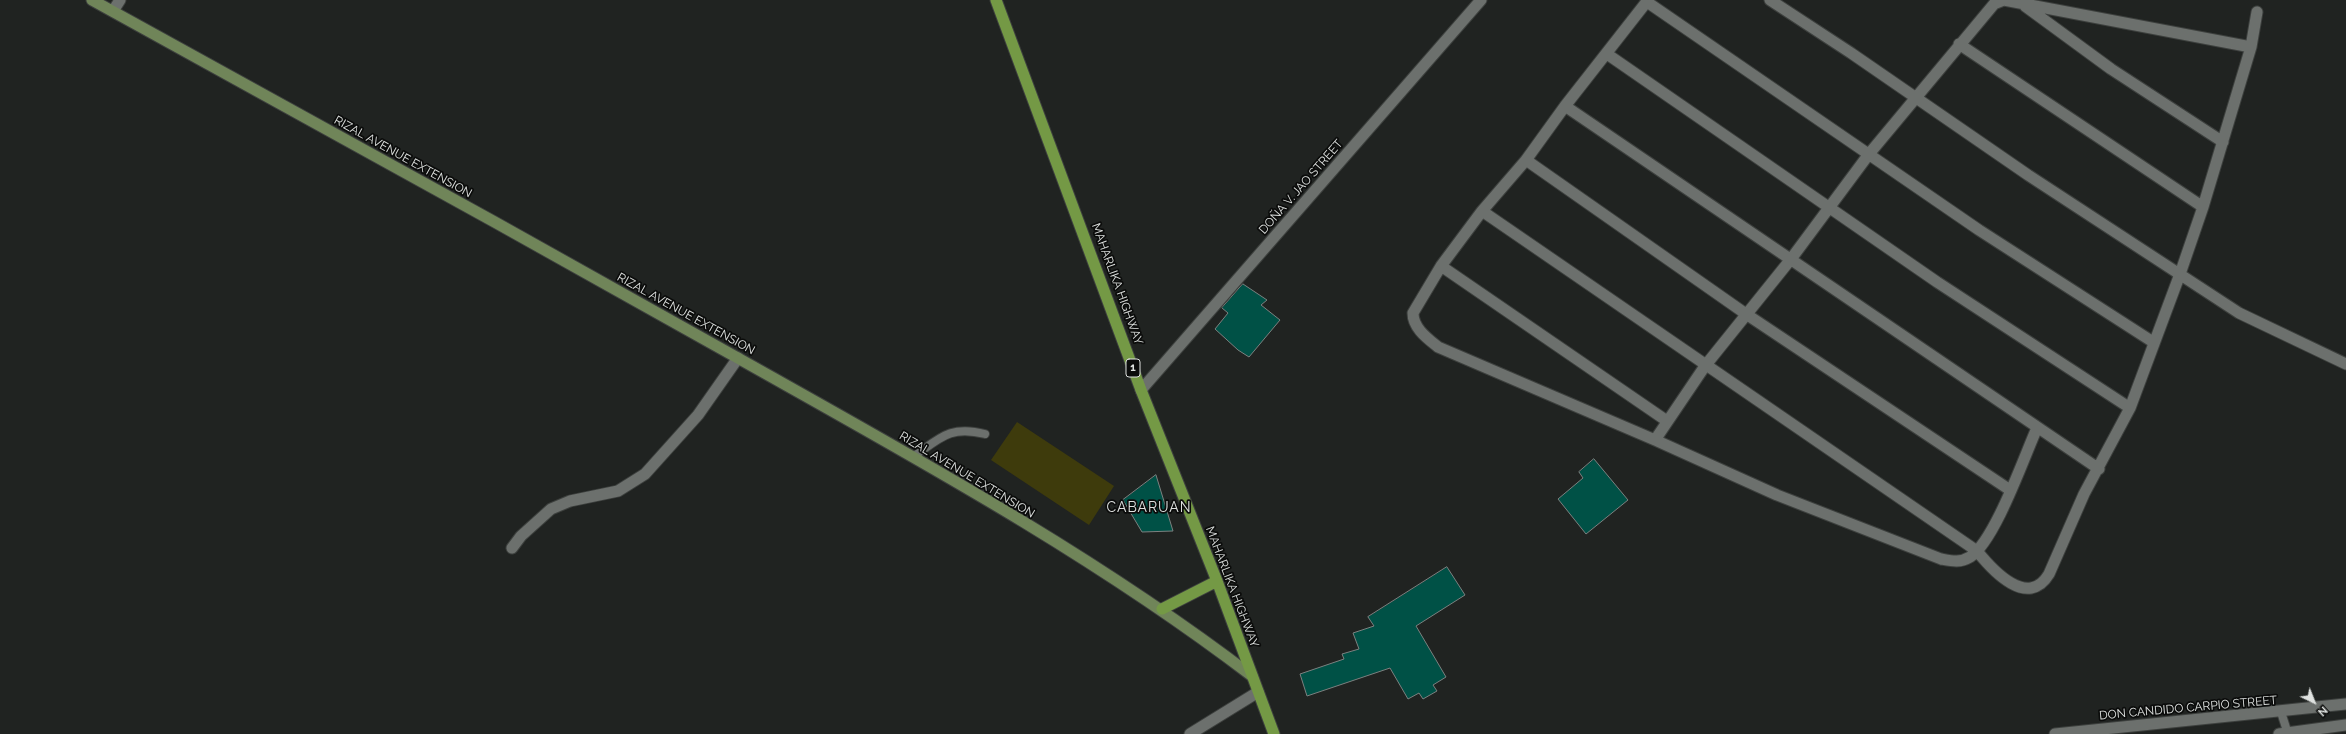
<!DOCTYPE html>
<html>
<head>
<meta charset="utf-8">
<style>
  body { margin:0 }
  #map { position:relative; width:2346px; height:734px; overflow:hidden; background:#202321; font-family:Raleway,sans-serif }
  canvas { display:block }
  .north { position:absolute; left:2294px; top:682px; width:40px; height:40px; -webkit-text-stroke:3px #0b0c0b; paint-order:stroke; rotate:137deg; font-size:11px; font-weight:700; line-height:16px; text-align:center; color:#dfe2e0 }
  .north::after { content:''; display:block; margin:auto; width:14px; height:18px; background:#dfe2e0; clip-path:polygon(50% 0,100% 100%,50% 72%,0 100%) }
</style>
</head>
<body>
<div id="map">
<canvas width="2346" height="734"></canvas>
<div class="north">N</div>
</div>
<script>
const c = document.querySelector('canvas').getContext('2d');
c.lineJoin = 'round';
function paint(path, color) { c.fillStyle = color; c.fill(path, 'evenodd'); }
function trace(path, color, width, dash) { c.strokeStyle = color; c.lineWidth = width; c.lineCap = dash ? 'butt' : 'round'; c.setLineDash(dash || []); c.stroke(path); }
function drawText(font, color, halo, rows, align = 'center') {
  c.font = font + ' Raleway,sans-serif'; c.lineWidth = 3.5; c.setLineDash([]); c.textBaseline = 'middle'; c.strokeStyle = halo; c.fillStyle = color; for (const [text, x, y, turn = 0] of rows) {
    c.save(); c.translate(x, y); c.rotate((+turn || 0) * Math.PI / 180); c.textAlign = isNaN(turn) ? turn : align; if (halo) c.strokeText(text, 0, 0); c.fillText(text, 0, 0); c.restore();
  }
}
paint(new Path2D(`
  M 1017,422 L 1114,486 L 1089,525 L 991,460 Z`), '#3e3b0c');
const building = new Path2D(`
  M 1243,284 L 1267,300 L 1261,305 L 1280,320 L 1249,357 L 1238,350 L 1215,329 L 1228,313 L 1222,308 Z
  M 1594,459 L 1628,500 L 1586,534 L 1558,499 L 1583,478 L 1579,472 Z
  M 1156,475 L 1173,531 L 1142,532 L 1123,500 Z
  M 1447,567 L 1465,595 L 1416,626 L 1446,677 L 1433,685 L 1437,691 L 1423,699 L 1419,693 L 1408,699 L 1390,668 L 1307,696 L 1300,674 L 1344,659 L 1342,654 L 1359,649 L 1353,633 L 1374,626 L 1368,617 Z`);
paint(building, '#005146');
trace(building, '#7c8180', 1);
const service = new Path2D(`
  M 913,457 C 940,438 950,425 985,434
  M 2281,712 L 2288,734`);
const minor = new Path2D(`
  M 1648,0 L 1565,106 L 1526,160 L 1482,211 L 1441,266 L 1413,313 C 1413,328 1427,338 1438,347 L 1655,440 L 1777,495 L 1941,559 C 1952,561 1960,563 1970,557 C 1995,541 2024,457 2037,428
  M 1770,0 L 1851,53 L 2028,175 L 2239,313 L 2346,364
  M 1647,2 L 1979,230 L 2153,342
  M 2025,6 L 2111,69 L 2223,142
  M 113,11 L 120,0
  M 1959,44 L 2203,207
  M 1607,54 L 1937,282 L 2130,408
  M 1565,106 L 2099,469
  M 1526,160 L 1746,314 L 2010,490
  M 1482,211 L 1977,551 C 1993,571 2028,609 2049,574 L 2084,494 L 2130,408 L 2180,274 L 2203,207 L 2251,47 L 2257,12
  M 1441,266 L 1667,421
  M 1141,390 L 1481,0
  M 1655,440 L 1705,366 L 1791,259 L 1869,154 L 1994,4 L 2004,0 L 2251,47
  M 512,548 L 521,536 L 551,509 L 570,501 L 618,491 L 645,474 L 698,415 L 738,358
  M 1190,734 L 1258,692`);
const tertiary = new Path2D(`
  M 2055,734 L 2346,704
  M 2279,734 L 2346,725`);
const secondary = new Path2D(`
  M 92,0 C 307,117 522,237 736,357 C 912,456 1091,553 1252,676`);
const primary = new Path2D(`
  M 996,0 L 1141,390 L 1217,581 L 1274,734
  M 1162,609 L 1217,581`);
trace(service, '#3d403e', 10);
trace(minor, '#3d403e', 13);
trace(tertiary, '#3d403e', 13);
trace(secondary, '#3d403e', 13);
trace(primary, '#3d403e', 13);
trace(service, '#6c706d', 8);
trace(minor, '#6c706d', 11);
trace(tertiary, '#6c706d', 11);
trace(secondary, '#708559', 11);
trace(primary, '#749945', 11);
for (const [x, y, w] of [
  [1133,368,14]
]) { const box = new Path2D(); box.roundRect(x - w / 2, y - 9, w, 18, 3); c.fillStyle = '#0b0c0b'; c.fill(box); trace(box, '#dfe2e0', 1); }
drawText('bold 11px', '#dfe2e0', null, [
  ["1",1133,368]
]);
drawText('12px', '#dfe2e0', '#0b0c0b', [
  ["RIZAL AVENUE EXTENSION",403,157,29],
  ["DOÑA V. JAO STREET",1301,187,-49],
  ["MAHARLIKA HIGHWAY",1117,284,70],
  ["RIZAL AVENUE EXTENSION",686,314,29],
  ["RIZAL AVENUE EXTENSION",967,475,31],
  ["MAHARLIKA HIGHWAY",1232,587,69],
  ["DON CANDIDO CARPIO STREET",2188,708,-5]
]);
c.letterSpacing = '1px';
drawText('14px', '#dfe2e0', '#0b0c0b', [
  ["CABARUAN",1149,508]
]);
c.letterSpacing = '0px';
</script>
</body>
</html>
